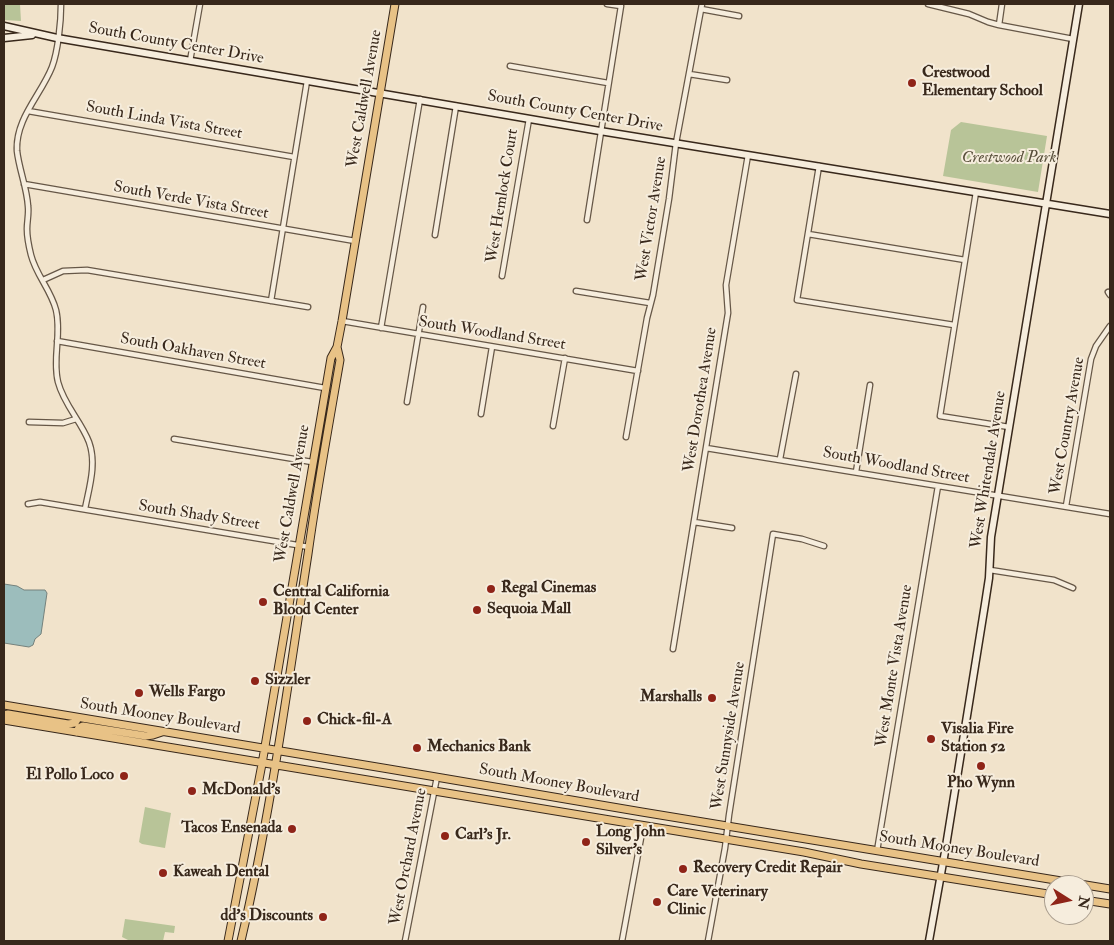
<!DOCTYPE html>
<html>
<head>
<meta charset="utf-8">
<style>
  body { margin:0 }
  #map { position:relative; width:1114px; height:945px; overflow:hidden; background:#f1e3cb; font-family:"IM FELL Double Pica",serif }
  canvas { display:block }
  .frame { position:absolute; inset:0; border:5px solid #38281b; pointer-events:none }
  .north { position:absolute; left:1044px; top:875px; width:50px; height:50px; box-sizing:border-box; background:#f6eddd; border:1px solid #aa9e8f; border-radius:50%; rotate:100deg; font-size:14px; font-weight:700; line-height:20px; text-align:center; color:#38281b }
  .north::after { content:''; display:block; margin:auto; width:18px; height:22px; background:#8f2418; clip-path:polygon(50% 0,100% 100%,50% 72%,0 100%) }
</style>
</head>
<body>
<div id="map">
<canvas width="1114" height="945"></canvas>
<div class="frame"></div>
<div class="north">N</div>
</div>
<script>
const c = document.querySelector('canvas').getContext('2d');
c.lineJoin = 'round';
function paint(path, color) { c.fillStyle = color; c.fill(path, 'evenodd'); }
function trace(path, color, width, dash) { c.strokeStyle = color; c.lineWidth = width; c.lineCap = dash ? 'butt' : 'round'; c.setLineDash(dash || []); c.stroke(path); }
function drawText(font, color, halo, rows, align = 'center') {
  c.font = font + ' "IM FELL Double Pica",serif'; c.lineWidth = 4; c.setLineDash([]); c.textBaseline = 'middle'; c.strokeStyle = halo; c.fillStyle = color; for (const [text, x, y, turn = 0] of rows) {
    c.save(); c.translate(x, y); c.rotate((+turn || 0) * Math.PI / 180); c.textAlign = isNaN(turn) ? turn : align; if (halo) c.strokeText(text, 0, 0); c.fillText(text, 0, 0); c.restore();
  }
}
paint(new Path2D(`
  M 4,4 L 20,4 L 21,21 L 4,20 Z
  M 961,122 L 1047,136 L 1038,192 L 943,176 L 951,130 Z
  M 145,807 L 171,813 L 165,848 L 142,844 L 139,842 Z
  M 125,919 L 175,926 L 174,933 L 165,932 L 163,941 L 130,941 L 122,937 Z`), '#b8c498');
const water = new Path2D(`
  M 4,584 L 17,586 L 24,590 L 45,590 L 47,593 L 41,634 L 35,639 L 33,645 L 29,647 L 4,643 Z`);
paint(water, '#9cbdbc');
trace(water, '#74817c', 1);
const street = new Path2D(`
  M 61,4 C 61,22 58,51 52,67 C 41,95 15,119 17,151 C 19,169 27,188 28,206 C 29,214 27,221 27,229 C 27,237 29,247 31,255 C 36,275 51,290 56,310 C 62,334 52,358 58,382 C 64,405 81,421 89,442 C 97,464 89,488 85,509
  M 928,4 L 969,14 L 988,22 L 999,25 L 1073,39
  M 701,9 L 739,16
  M 999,25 L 1002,4
  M 190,61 L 200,4
  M 510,66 L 608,83
  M 689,74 L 727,80
  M 28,111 L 294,157
  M 819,166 L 797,300 L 954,325
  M 24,184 L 355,241
  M 976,192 L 940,416 L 1009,427
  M 587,220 L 621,6 L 607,4
  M 808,234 L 965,260
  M 435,235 L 456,106
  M 502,276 L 529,119
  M 43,280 L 63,271 L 87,270 L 308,307
  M 576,291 L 650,303
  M 1108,292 L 1110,295
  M 271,301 L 307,81
  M 342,321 L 638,371
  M 381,328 L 420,99
  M 57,341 L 325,388
  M 407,402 L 423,307
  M 481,414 L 492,347
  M 29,422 L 63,423 L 76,419
  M 553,426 L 565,358
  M 626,437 L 647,318 L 653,295 L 669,199 L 676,143 L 702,4
  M 174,439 L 312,462
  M 706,448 L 1110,514
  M 780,459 L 796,374
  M 856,472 L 870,385
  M 28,504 L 40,502 L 309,547
  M 1066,506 L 1091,359 L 1096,346 L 1110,326
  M 694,522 L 732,528
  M 990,570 L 1054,580 L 1073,588
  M 673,649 L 728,313 L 726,285 L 748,155
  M 877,851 L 938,486
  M 405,941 L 437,777
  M 622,941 L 643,827
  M 708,941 L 725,848 L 729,815 L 773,534 L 802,539 L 824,546`);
const secondary = new Path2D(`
  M 4,26 L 57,38 L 600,131 L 1110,214
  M 4,38 L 32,35
  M 929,941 L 946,846 L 985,604 L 989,578 L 991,537 L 1079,4`);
const primary = new Path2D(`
  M 4,705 L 389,769 L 642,812 L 1110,889
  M 4,715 L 8,714 L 68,724 L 75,723 L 78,718
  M 4,720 L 804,852 L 861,864 L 1054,895
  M 76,732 L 79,728 L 83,726 L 146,736 L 153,735 L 162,732
  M 1084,900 L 1110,904
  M 228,941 L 262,764 L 331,358 L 337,347 L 342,321 L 395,4
  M 241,941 C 271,813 288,683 308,554 C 317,489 329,424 340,360 L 337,347`);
trace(street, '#665747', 7);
trace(secondary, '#38281b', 9);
trace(primary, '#38281b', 9);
trace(street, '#f6eddd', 4.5);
trace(secondary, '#f6eddd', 6);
trace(primary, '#e8c286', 7);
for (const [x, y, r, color] of [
  [912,83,5,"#8f2418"],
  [491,589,5,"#8f2418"],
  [263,602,5,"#8f2418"],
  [477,610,5,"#8f2418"],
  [255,681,5,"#8f2418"],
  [139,693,5,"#8f2418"],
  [712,698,5,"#8f2418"],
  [307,721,5,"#8f2418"],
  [931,739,5,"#8f2418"],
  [417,748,5,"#8f2418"],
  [981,766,5,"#8f2418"],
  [124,776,5,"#8f2418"],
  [192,791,5,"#8f2418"],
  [292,829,5,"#8f2418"],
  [445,836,5,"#8f2418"],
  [586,842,5,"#8f2418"],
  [683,869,5,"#8f2418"],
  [163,873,5,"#8f2418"],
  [657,902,5,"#8f2418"],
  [323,917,5,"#8f2418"]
]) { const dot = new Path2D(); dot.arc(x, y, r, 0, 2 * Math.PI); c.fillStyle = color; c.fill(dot); trace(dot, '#f6eddd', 2); }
drawText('16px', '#38281b', '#f6eddd', [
  ["South County Center Drive",176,44,10],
  ["West Caldwell Avenue",365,99,-80],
  ["South County Center Drive",575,112,10],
  ["South Linda Vista Street",164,121,10],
  ["West Hemlock Court",503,196,-81],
  ["South Verde Vista Street",191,201,10],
  ["West Victor Avenue",652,219,-81],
  ["South Woodland Street",492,334,9],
  ["South Oakhaven Street",193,352,10],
  ["West Dorothea Avenue",701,400,-81],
  ["West Country Avenue",1068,426,-80],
  ["South Woodland Street",896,466,10],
  ["West Whitendale Avenue",989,470,-81],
  ["West Caldwell Avenue",293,494,-80],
  ["South Shady Street",199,516,9],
  ["West Monte Vista Avenue",895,666,-81],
  ["South Mooney Boulevard",160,717,9],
  ["West Sunnyside Avenue",729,736,-81],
  ["South Mooney Boulevard",559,784,10],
  ["South Mooney Boulevard",959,850,9],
  ["West Orchard Avenue",409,857,-79]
]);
drawText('bold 16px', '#38281b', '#f6eddd', [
  ["Crestwood",922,74],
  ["Elementary School",922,92],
  ["Regal Cinemas",501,589],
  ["Central California",273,593],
  ["Blood Center",273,611],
  ["Sequoia Mall",487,610],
  ["Sizzler",265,681],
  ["Wells Fargo",149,693],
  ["Marshalls",702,698,"right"],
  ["Chick-fil-A",317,721],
  ["Visalia Fire",941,730],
  ["Station 52",941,748],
  ["Mechanics Bank",427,748],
  ["El Pollo Loco",114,776,"right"],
  ["Pho Wynn",981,784,"center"],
  ["McDonald's",202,791],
  ["Tacos Ensenada",282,829,"right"],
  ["Long John",596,833],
  ["Silver's",596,851],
  ["Carl's Jr.",455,836],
  ["Recovery Credit Repair",693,869],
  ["Kaweah Dental",173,873],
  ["Care Veterinary",667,893],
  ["Clinic",667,911],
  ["dd's Discounts",313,917,"right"]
], 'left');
drawText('italic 16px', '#584f3a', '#f6eddd', [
  ["Crestwood Park",1009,159]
]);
</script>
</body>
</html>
